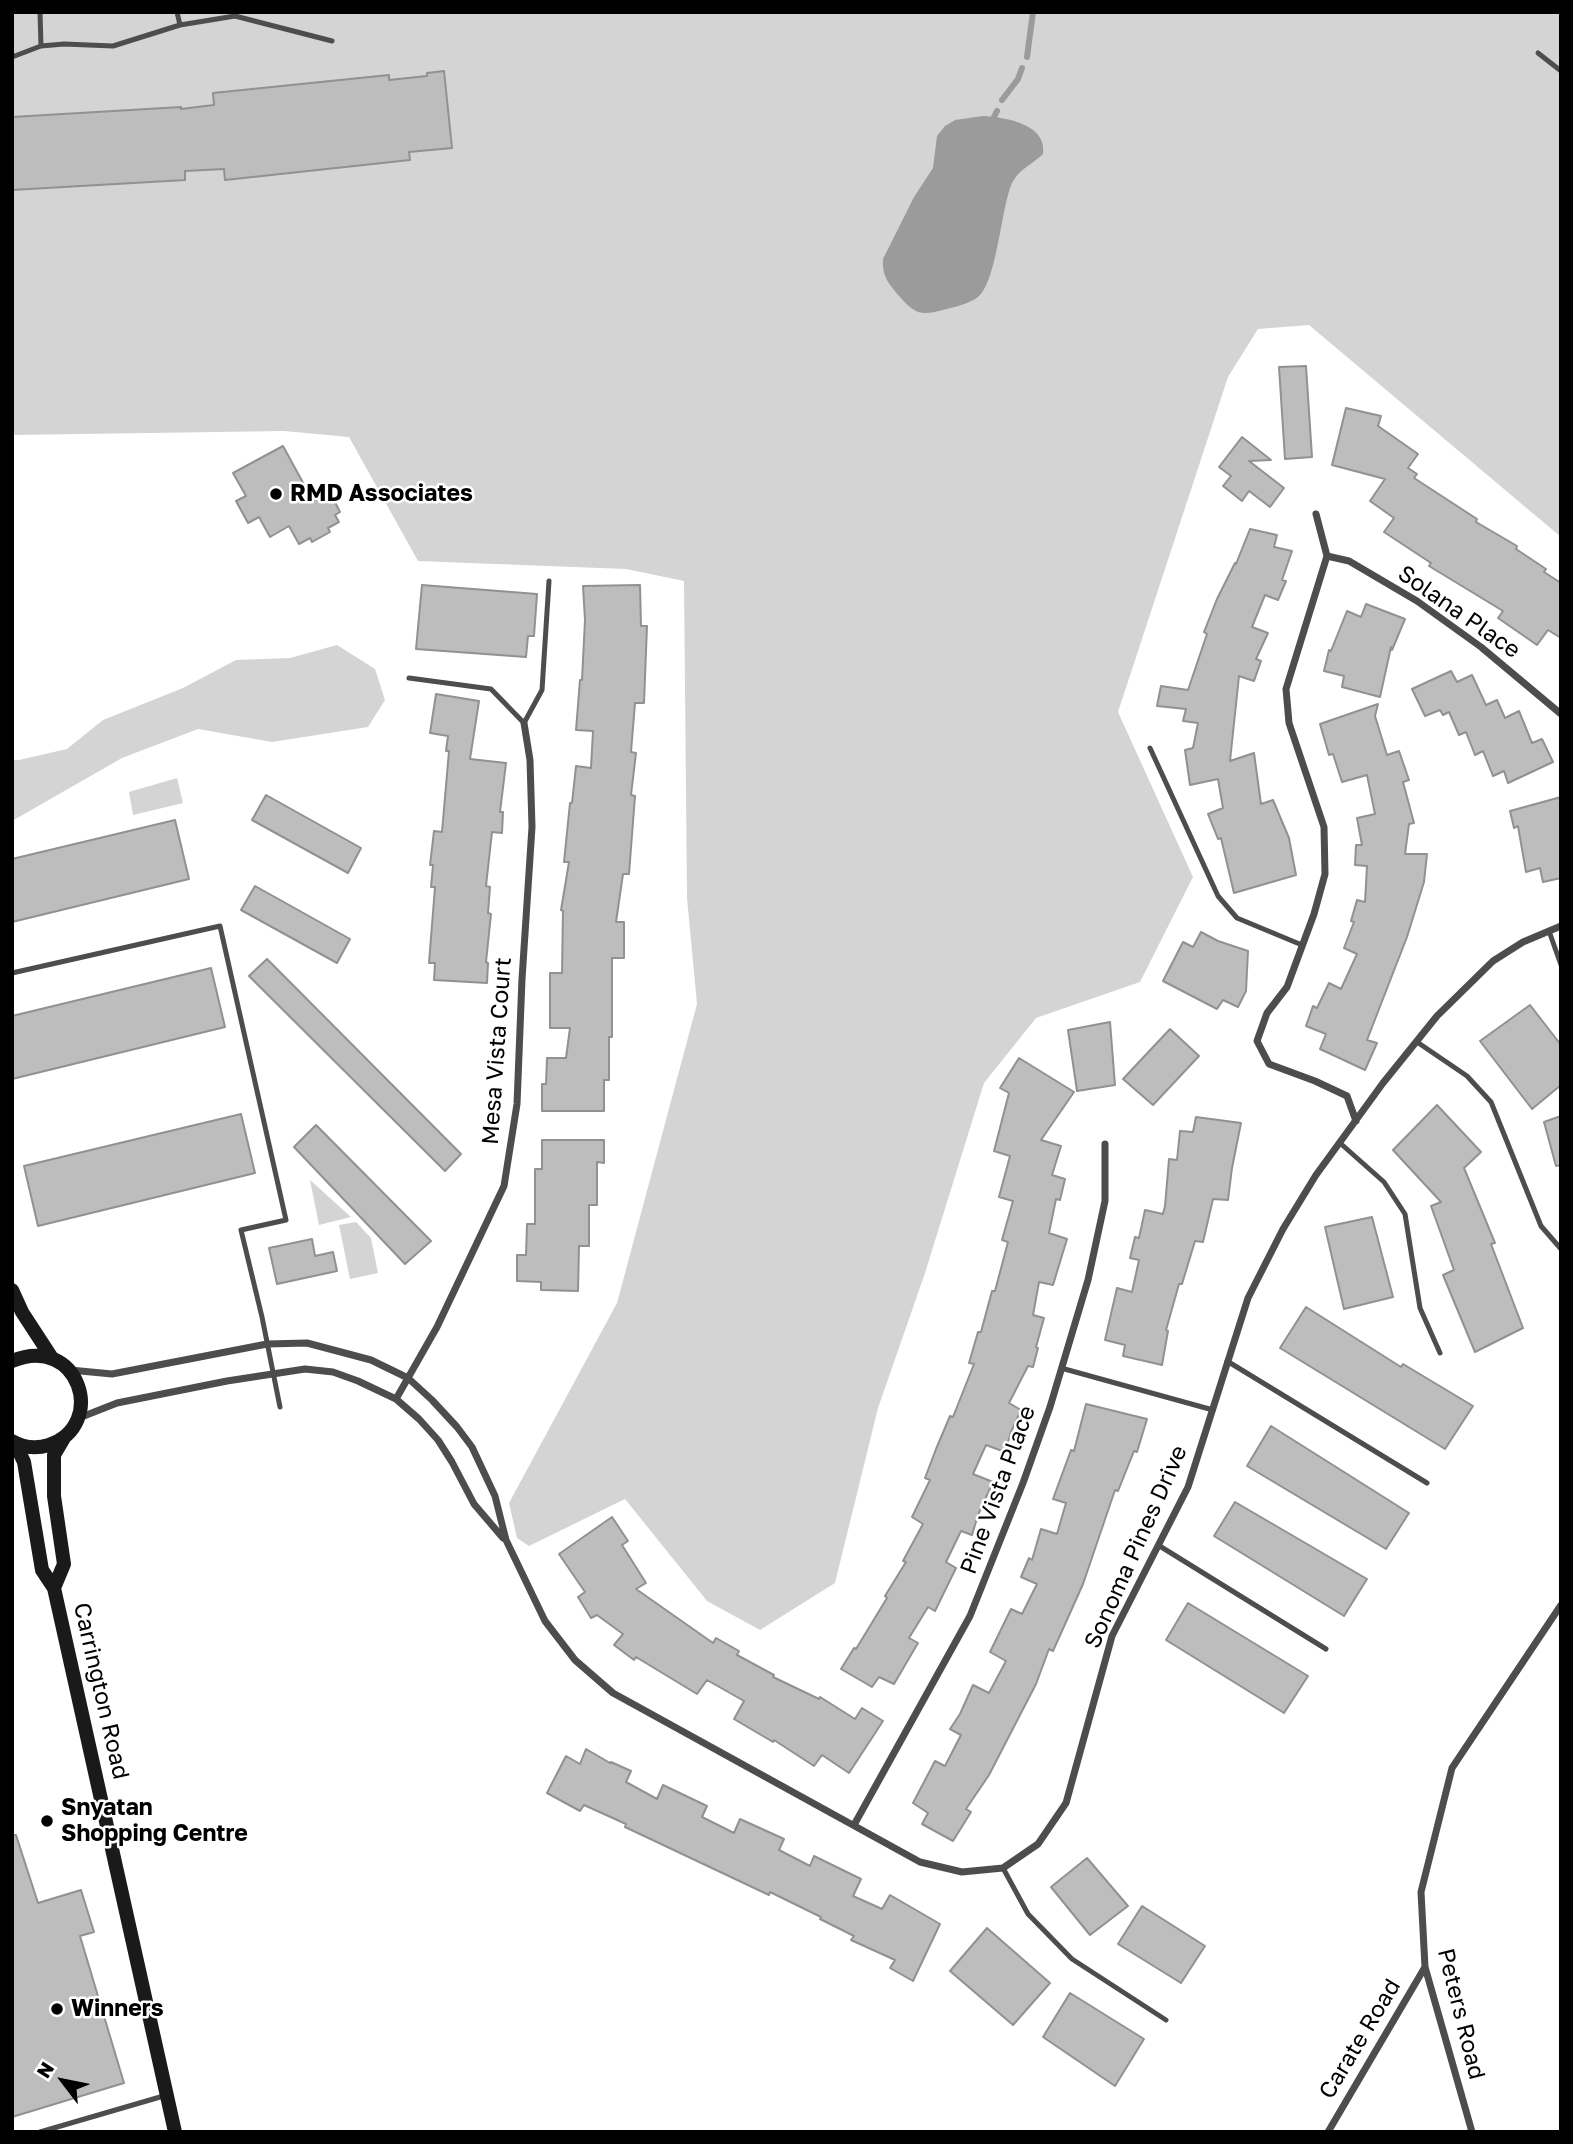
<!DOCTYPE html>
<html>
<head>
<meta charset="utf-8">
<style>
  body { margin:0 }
  #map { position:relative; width:1573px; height:2144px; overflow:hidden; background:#fff; font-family:"Golos Text",sans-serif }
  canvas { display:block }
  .frame { position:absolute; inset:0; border:14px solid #000; pointer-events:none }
  .north { position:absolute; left:28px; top:2046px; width:70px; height:70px; -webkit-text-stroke:5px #fff; paint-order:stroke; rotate:302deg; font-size:19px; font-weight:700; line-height:28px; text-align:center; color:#000 }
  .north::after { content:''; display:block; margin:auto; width:24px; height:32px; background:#000; clip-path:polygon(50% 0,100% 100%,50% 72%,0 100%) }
</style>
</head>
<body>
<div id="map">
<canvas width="1573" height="2144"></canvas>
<div class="frame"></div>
<div class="north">N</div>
</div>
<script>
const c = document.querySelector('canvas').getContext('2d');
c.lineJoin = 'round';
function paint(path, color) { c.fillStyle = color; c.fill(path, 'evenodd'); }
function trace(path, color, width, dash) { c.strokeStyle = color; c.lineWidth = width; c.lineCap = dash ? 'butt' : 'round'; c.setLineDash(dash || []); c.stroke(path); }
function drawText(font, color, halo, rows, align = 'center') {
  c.font = font + ' "Golos Text",sans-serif'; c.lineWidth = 5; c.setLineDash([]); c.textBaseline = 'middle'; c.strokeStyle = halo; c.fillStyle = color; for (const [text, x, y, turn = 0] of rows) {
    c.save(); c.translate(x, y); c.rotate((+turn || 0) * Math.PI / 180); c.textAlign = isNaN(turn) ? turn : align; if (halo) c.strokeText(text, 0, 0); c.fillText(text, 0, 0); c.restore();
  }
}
paint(new Path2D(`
  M 12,12 L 1561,12 L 1561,537 L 1309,325 L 1258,329 L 1228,377 L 1118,712 L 1193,877 L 1140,982 L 1036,1018 L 984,1083 L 925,1273 L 878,1408 L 835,1583 L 760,1630 L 707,1601 L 625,1499 L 529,1546 L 517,1538 L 509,1503 L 617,1303 L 697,1004 L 687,898 L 684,581 L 626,569 L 418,561 L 349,437 L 284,431 L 12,435 Z
  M 337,645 L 375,669 L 385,700 L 368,727 L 272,742 L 198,729 L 122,758 L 12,821 L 12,760 L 19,760 L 67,749 L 103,720 L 183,688 L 236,660 L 290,658 Z
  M 177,778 L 183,803 L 133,815 L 129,792 Z
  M 310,1180 L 351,1217 L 319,1225 Z
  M 356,1222 L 371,1238 L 378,1273 L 350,1279 L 339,1225 Z`), '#d4d4d4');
paint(new Path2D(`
  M 983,116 C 1004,117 1048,124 1043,154 C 1033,164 1019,169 1012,183 C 1001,208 997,282 978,297 C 969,304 954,307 943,310 C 921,316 915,314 900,297 C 889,284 882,277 883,259 L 914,197 L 933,168 L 937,136 L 945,126 L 955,120 Z`), '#9b9b9b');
trace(new Path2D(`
  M 1027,57 L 1033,12
  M 1002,100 L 1018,79 L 1022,68
  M 994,117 L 997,111`), '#9b9b9b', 6);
const building = new Path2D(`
  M 444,71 L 452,148 L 409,152 L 410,160 L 225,180 L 224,169 L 185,171 L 185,180 L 12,190 L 12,117 L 181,107 L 181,109 L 214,105 L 213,93 L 389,75 L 389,80 L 427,76 L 427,73 Z
  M 1306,366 L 1312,457 L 1285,459 L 1279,367 Z
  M 1346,408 L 1381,416 L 1378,426 L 1418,454 L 1408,468 L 1417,474 L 1414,478 L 1477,519 L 1476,522 L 1517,546 L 1516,549 L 1546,569 L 1544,572 L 1561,583 L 1561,638 L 1548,630 L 1537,645 L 1498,618 L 1503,611 L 1429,566 L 1431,563 L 1384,532 L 1394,518 L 1370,501 L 1385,479 L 1332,465 Z
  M 1242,437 L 1271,460 L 1249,461 L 1284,488 L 1270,507 L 1249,491 L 1242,501 L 1223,486 L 1231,476 L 1219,467 Z
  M 283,446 L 313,501 L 330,492 L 340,512 L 335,515 L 339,522 L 328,528 L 330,532 L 312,542 L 310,538 L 299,544 L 289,526 L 270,537 L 259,517 L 248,523 L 236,501 L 246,496 L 233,473 Z
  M 1250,529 L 1277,535 L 1274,547 L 1292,551 L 1282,580 L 1286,581 L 1278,600 L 1265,595 L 1252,627 L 1268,633 L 1256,659 L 1261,661 L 1254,681 L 1239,676 L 1230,761 L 1254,753 L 1261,804 L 1273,800 L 1289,838 L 1296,875 L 1234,893 L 1221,838 L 1218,839 L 1208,814 L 1223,808 L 1218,779 L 1190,785 L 1185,750 L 1193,748 L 1198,723 L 1183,721 L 1186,709 L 1157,706 L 1161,686 L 1188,690 L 1207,634 L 1204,632 L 1217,599 L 1235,563 L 1236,564 Z
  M 422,585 L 537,594 L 534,636 L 528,636 L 526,657 L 416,649 Z
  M 640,585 L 641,626 L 647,626 L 644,703 L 635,703 L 631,752 L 636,753 L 631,795 L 635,796 L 629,874 L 623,874 L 616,922 L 624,922 L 624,958 L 612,958 L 612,1037 L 609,1037 L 609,1080 L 604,1080 L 604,1111 L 542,1111 L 542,1084 L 546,1084 L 547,1058 L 566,1058 L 570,1028 L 550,1028 L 550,973 L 562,973 L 563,911 L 561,910 L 569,862 L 564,862 L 570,803 L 572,803 L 576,766 L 591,768 L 593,731 L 576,730 L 580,680 L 582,680 L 585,620 L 583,586 Z
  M 1366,604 L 1405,619 L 1392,650 L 1391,647 L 1380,697 L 1342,687 L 1344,676 L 1324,671 L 1329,650 L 1331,651 L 1347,611 L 1361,617 Z
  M 1451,671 L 1457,682 L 1472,675 L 1486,705 L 1497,700 L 1505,718 L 1519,711 L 1532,743 L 1542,739 L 1553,762 L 1508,783 L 1504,771 L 1493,776 L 1483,751 L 1475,755 L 1466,732 L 1459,735 L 1449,712 L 1443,715 L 1440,710 L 1425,716 L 1412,689 Z
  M 436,694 L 479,701 L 470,759 L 506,763 L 500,812 L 503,812 L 502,833 L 492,832 L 486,886 L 490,887 L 488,913 L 491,914 L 486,962 L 488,963 L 487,983 L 434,980 L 435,963 L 429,963 L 435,887 L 431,887 L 433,865 L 430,865 L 434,831 L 442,832 L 449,751 L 446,751 L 448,736 L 430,733 Z
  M 1378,704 L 1375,716 L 1387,755 L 1399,751 L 1409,780 L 1403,782 L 1414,823 L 1409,824 L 1405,854 L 1427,854 L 1424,882 L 1407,937 L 1367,1040 L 1377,1043 L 1365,1070 L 1320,1049 L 1326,1034 L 1306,1026 L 1313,1006 L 1317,1008 L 1329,983 L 1341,989 L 1357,954 L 1344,948 L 1354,922 L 1351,921 L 1357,900 L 1365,902 L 1367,866 L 1355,865 L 1356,845 L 1362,845 L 1357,818 L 1375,814 L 1367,775 L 1342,782 L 1333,754 L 1329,755 L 1320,724 Z
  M 266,795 L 361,848 L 348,873 L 252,820 Z
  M 1561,797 L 1561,878 L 1543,882 L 1540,868 L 1526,872 L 1518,826 L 1514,828 L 1510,811 Z
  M 175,820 L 189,879 L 12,922 L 12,859 Z
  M 255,886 L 350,939 L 337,963 L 241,910 Z
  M 1201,932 L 1218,941 L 1248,951 L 1246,991 L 1238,1007 L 1223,1000 L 1217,1009 L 1163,981 L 1183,942 L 1193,947 Z
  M 267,959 L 461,1154 L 445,1171 L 249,976 Z
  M 211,968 L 225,1027 L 12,1079 L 12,1016 Z
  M 1530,1005 L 1561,1045 L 1561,1085 L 1532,1109 L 1480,1041 Z
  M 1110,1022 L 1115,1085 L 1077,1091 L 1068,1030 Z
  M 1170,1029 L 1199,1056 L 1153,1105 L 1123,1079 Z
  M 1019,1058 L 1074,1092 L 1041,1140 L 1061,1146 L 1052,1175 L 1065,1179 L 1060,1200 L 1056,1199 L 1049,1233 L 1067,1239 L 1053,1285 L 1039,1282 L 1033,1315 L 1044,1318 L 1036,1347 L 1038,1348 L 1033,1367 L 1028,1366 L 1009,1403 L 1021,1410 L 1011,1432 L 1005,1452 L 986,1445 L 973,1474 L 993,1482 L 978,1515 L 972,1535 L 961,1531 L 946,1562 L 956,1568 L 935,1611 L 928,1607 L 909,1638 L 918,1643 L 894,1684 L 879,1677 L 872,1687 L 841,1669 L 854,1648 L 856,1649 L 887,1598 L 885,1596 L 906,1562 L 903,1561 L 923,1524 L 912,1517 L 930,1480 L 925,1478 L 936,1449 L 950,1416 L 953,1417 L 974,1364 L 969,1363 L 978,1332 L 981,1332 L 992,1291 L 995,1291 L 1008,1242 L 1002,1240 L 1013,1201 L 999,1197 L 1010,1156 L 994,1151 L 1009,1093 L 1000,1088 Z
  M 1437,1105 L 1481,1152 L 1464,1168 L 1495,1243 L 1491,1244 L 1523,1328 L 1475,1352 L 1443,1275 L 1454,1270 L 1431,1206 L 1441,1202 L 1393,1150 Z
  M 241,1114 L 255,1173 L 38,1226 L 24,1166 Z
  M 1561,1116 L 1561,1165 L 1556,1166 L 1544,1122 Z
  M 1196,1117 L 1241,1123 L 1232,1168 L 1228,1200 L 1213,1199 L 1203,1242 L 1195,1241 L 1182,1284 L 1179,1284 L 1166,1330 L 1168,1331 L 1162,1365 L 1123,1356 L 1125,1345 L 1105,1340 L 1117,1288 L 1132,1292 L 1139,1260 L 1130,1258 L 1135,1237 L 1139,1238 L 1145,1210 L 1163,1214 L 1165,1206 L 1169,1159 L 1177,1160 L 1180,1131 L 1193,1132 Z
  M 316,1125 L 431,1241 L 405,1264 L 294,1147 Z
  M 542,1140 L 604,1140 L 604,1163 L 597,1162 L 597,1205 L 589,1205 L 589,1246 L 579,1246 L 578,1291 L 541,1290 L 541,1282 L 517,1281 L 517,1255 L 526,1255 L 527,1224 L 535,1224 L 535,1169 L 542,1169 Z
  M 1372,1217 L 1393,1297 L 1344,1309 L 1325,1227 Z
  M 312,1239 L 315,1256 L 333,1252 L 337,1271 L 277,1284 L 269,1248 Z
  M 1306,1307 L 1401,1367 L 1403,1364 L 1473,1406 L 1445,1449 L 1280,1348 Z
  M 1086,1404 L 1147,1419 L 1137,1452 L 1134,1451 L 1118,1491 L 1115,1490 L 1083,1584 L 1053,1651 L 1049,1649 L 1036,1684 L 989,1775 L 966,1809 L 971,1812 L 953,1841 L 922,1824 L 928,1813 L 913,1803 L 935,1761 L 945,1766 L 961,1735 L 950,1729 L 960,1714 L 973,1685 L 989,1693 L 1006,1661 L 990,1652 L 1011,1609 L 1022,1614 L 1037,1584 L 1021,1577 L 1029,1558 L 1032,1560 L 1041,1529 L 1057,1534 L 1066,1503 L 1053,1499 L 1071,1450 L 1074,1451 Z
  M 1271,1426 L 1409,1513 L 1386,1549 L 1247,1466 Z
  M 1235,1502 L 1367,1579 L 1344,1616 L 1214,1536 Z
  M 612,1517 L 628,1541 L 622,1545 L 646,1583 L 636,1589 L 713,1643 L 716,1638 L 739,1651 L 737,1655 L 774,1675 L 773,1677 L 819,1699 L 820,1697 L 855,1719 L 862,1708 L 883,1721 L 849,1773 L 822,1755 L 814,1766 L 774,1740 L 773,1742 L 734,1719 L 744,1701 L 707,1680 L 697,1694 L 636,1657 L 634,1660 L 614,1645 L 623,1634 L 597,1615 L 591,1618 L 578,1597 L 585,1592 L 559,1554 Z
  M 1188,1603 L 1308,1676 L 1284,1713 L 1166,1640 Z
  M 586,1749 L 610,1763 L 611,1762 L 631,1771 L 626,1782 L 657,1799 L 663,1785 L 707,1806 L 702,1817 L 734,1833 L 740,1819 L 784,1839 L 779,1850 L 810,1866 L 814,1856 L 861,1879 L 853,1896 L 882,1909 L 890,1895 L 940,1924 L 913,1981 L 890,1968 L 895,1960 L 851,1940 L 854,1936 L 820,1919 L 821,1917 L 770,1892 L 769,1895 L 625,1827 L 626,1824 L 584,1805 L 580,1811 L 547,1793 L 566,1756 L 580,1764 Z
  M 12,1835 L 16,1835 L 38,1903 L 81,1890 L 94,1932 L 80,1936 L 124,2083 L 12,2117 Z
  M 1087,1858 L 1128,1906 L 1090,1935 L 1051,1887 Z
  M 1142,1906 L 1205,1946 L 1181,1983 L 1118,1944 Z
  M 987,1928 L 1050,1983 L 1013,2025 L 950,1971 Z
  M 1070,1993 L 1144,2039 L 1115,2086 L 1043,2037 Z`);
paint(building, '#bdbdbd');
trace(building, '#919191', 2);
trace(new Path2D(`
  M 40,12 L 41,46
  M 177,12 L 180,25
  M 1538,53 L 1561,71
  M 12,57 L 41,46 L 64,44 L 113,46 L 180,25 L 235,16 L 332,41
  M 409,678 L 491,689 L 524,723 L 542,690 L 549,581
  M 1150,748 L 1218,896 L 1237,918 L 1302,945
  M 1549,931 L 1561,965
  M 12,973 L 220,926 L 286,1220 L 241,1230 L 262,1317 L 280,1407
  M 1417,1042 L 1467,1076 L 1491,1102 L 1541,1226 L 1561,1249
  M 1340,1143 L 1384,1182 L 1405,1214 L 1420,1308 L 1440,1353
  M 1227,1361 L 1427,1483
  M 1061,1368 L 1213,1410
  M 1158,1545 L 1326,1649
  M 1003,1868 L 1028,1914 L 1072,1959 L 1166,2020
  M 40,2132 L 167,2095`), '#4d4d4d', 5);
trace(new Path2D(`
  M 1316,514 L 1327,556
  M 1356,1121 L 1347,1096 L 1315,1081 L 1269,1064 L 1257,1041 L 1267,1013 L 1287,987 L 1314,914 L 1325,874 L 1324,827 L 1289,723 L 1286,689 L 1327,556 L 1349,561 L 1417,601 L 1481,647 L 1561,714
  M 70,1370 L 112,1374 L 267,1344 L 307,1343 L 371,1360 L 408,1378 L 432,1400 L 457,1427 L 472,1447 L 495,1496 L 506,1540 L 545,1621 L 575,1660 L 613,1693 L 920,1862 L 962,1872 L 1003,1868 L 1038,1844 L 1066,1803 L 1112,1636 L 1188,1487 L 1248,1298 L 1283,1229 L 1316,1175 L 1383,1083 L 1437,1016 L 1493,961 L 1523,942 L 1561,926
  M 396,1399 L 437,1327 L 504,1186 L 517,1104 L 522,979 L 532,827 L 530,760 L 524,723
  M 79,1418 L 117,1403 L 227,1381 L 305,1369 L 333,1372 L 358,1381 L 396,1399 L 419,1419 L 438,1440 L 452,1462 L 474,1504 L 503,1538
  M 854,1825 L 970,1616 L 1023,1483 L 1050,1407 L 1088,1280 L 1105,1201 L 1105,1144
  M 1328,2132 L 1425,1967
  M 1472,2132 L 1425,1967 L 1421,1892 L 1452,1768 L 1561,1605`), '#4d4d4d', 7);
trace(new Path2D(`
  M 12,1290 L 22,1312 L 52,1358
  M 12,1361 C 79,1333 108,1425 49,1445 C 36,1449 24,1448 12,1441
  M 15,1443 L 24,1462 L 42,1570 L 54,1588 L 175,2132
  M 54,1588 L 64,1564 L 54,1496 L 54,1455 L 64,1438`), '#1a1a1a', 14);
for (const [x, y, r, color] of [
  [276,494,7,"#000"],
  [47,1821,7,"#000"],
  [57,2009,7,"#000"]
]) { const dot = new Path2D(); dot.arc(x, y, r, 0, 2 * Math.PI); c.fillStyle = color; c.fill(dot); trace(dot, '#fff', 2.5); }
drawText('bold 23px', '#000', '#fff', [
  ["RMD Associates",290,494],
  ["Snyatan",61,1808],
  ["Shopping Centre",61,1834],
  ["Winners",71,2009]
], 'left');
drawText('23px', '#000', '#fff', [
  ["Solana Place",1459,612,35],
  ["Mesa Vista Court",497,1051,-86],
  ["Pine Vista Place",998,1490,-70],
  ["Sonoma Pines Drive",1136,1547,-66],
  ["Carrington Road",101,1691,77],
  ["Peters Road",1461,2014,76],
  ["Carate Road",1360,2039,-59]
]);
</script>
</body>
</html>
